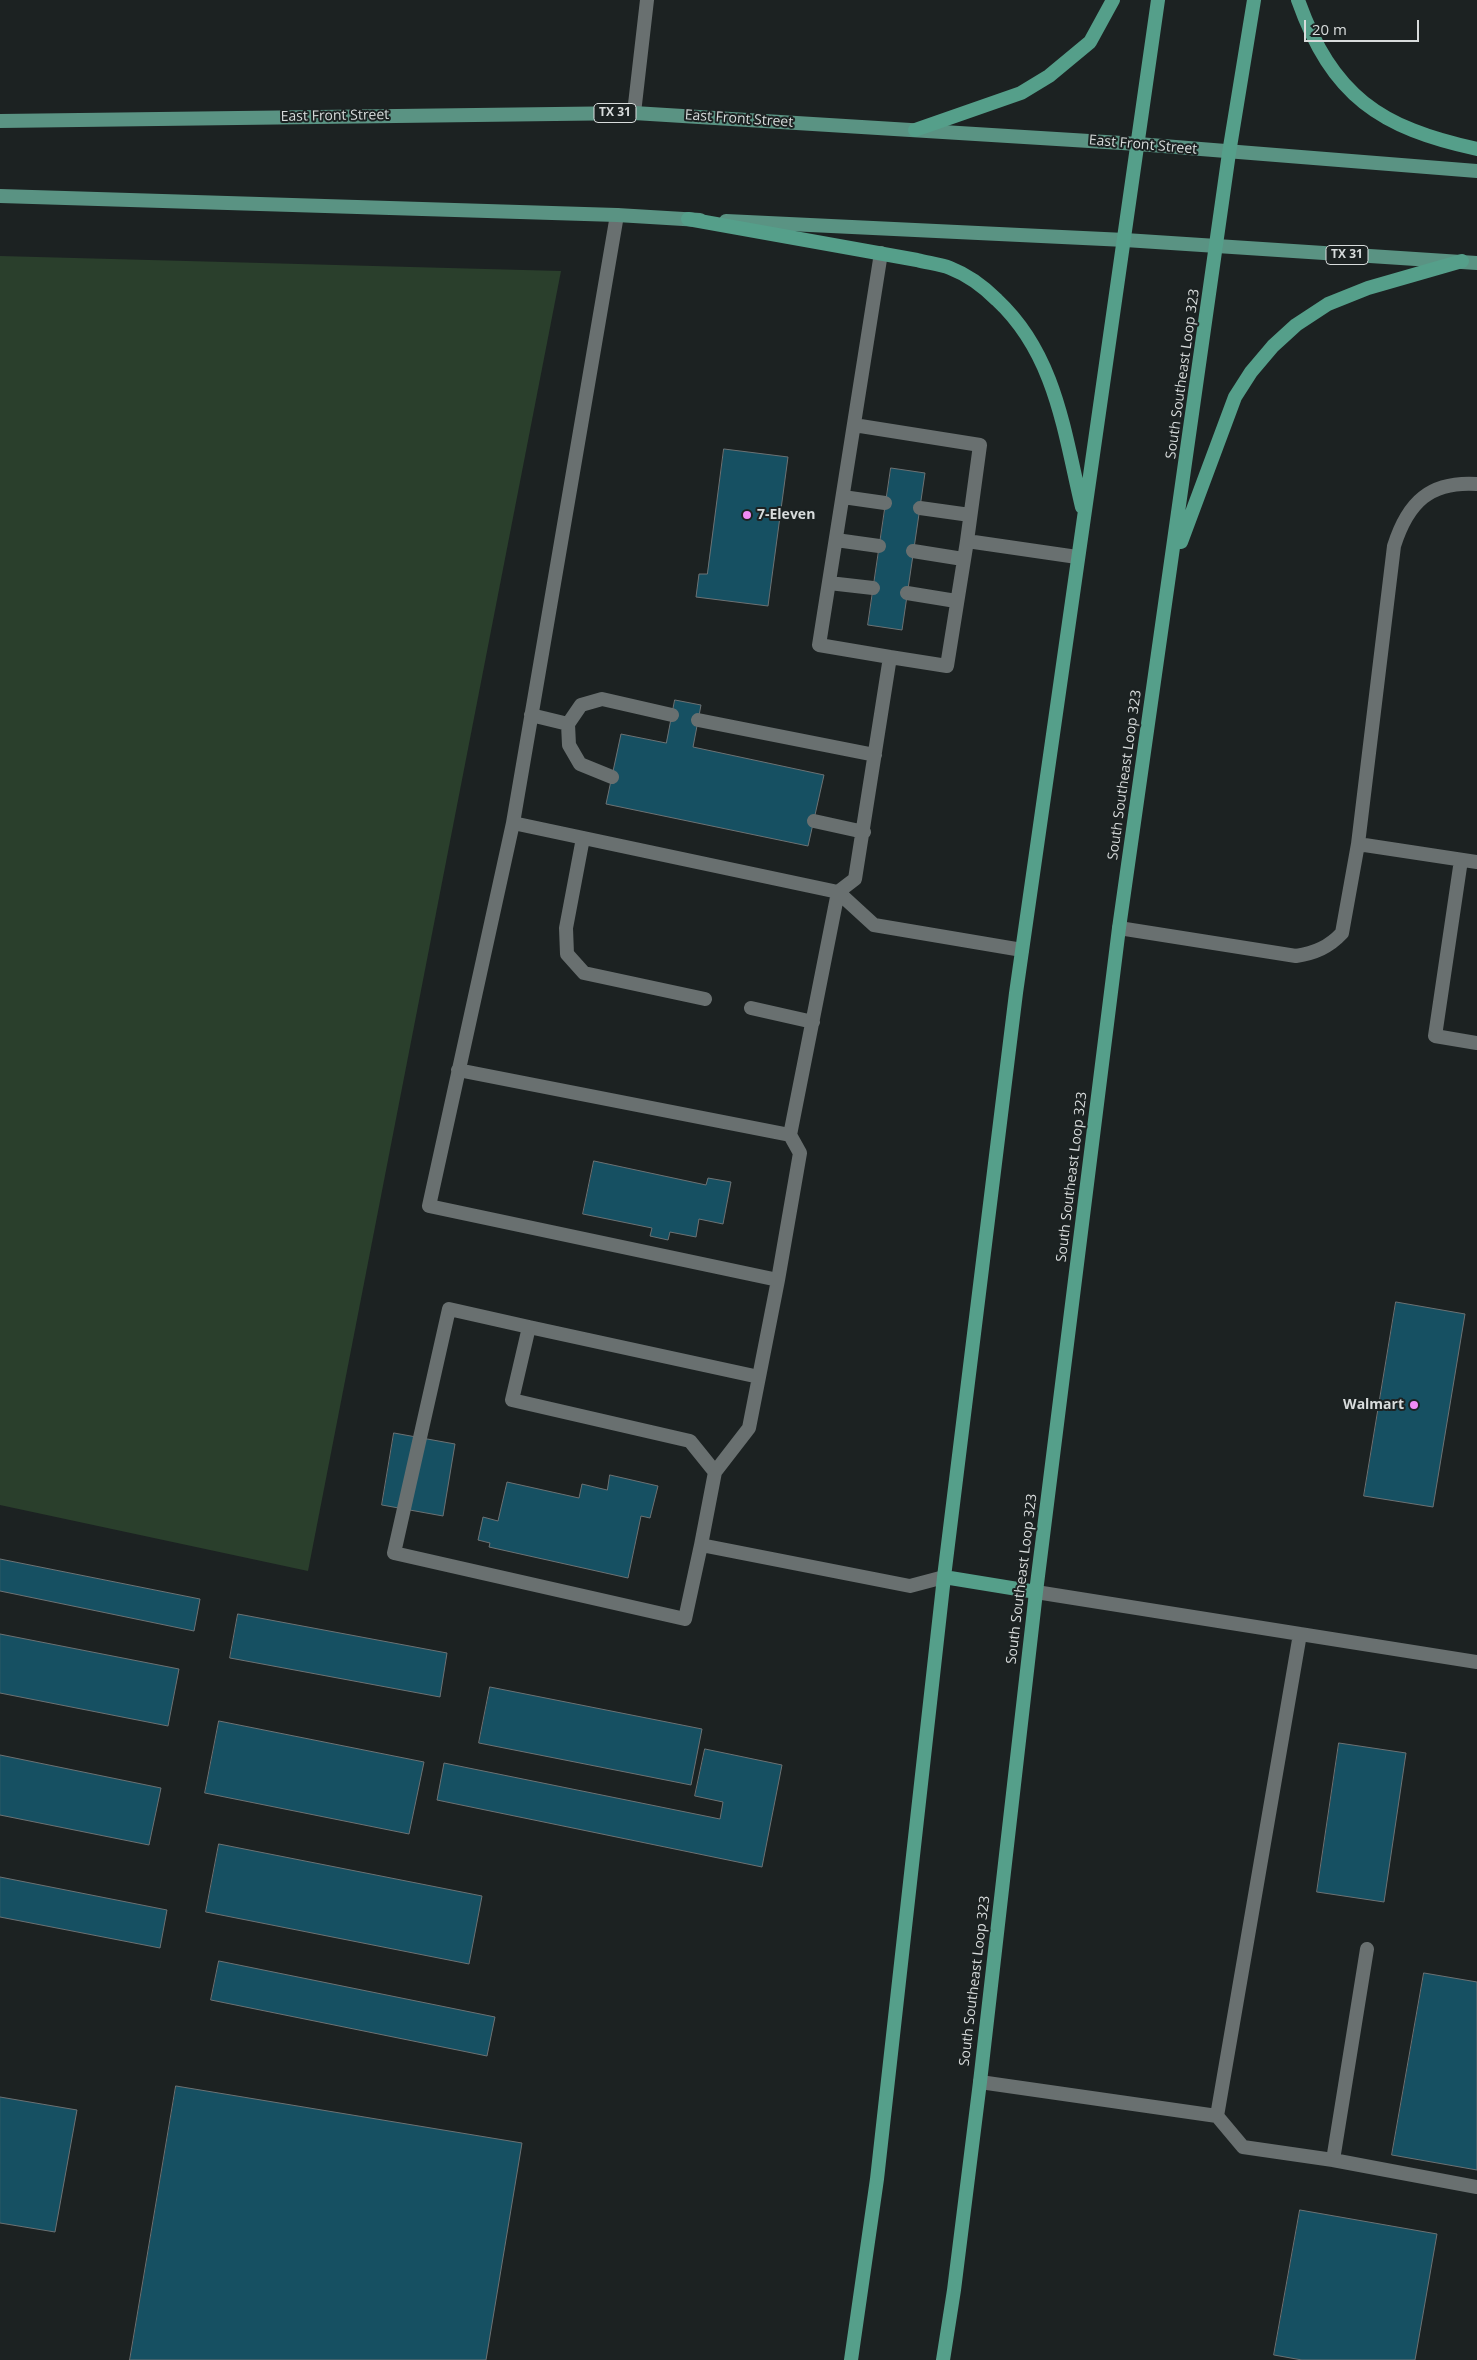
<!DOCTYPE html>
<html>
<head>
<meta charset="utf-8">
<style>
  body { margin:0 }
  #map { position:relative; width:1477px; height:2360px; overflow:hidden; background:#1c2222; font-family:"Open Sans",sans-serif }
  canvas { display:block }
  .scale { position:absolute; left:1304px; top:20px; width:115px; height:22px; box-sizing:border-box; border:2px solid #d8dcdc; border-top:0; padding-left:6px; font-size:15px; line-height:18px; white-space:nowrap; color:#d8dcdc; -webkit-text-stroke:4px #1c2222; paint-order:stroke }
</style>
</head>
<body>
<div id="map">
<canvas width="1477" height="2360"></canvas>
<div class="scale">20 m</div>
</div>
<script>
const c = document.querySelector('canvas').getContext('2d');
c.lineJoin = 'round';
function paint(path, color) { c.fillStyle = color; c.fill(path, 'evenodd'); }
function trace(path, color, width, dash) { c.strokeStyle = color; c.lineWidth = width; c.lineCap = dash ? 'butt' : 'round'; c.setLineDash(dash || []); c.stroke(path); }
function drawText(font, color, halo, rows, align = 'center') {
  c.font = font + ' "Open Sans",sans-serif'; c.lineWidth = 4; c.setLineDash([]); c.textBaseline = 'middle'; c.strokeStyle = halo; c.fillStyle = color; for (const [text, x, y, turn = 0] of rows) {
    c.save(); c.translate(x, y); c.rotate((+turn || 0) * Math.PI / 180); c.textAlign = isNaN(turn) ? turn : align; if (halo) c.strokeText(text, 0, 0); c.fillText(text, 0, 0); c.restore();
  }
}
paint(new Path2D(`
  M 0,256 L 561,271 L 308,1571 L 0,1505 Z`), '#2a3f2c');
const building = new Path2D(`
  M 724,449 L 788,457 L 768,606 L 696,597 L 699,574 L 707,574 Z
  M 891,468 L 925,473 L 902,630 L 868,625 Z
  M 675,700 L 701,705 L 693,747 L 824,775 L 808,846 L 606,804 L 621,734 L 666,743 Z
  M 594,1161 L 706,1185 L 708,1178 L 731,1182 L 723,1224 L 699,1219 L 696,1237 L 670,1232 L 668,1240 L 650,1236 L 652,1228 L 583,1214 Z
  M 1396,1302 L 1465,1314 L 1433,1507 L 1364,1496 Z
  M 394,1433 L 455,1444 L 443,1516 L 382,1505 Z
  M 610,1475 L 658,1486 L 650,1518 L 641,1516 L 628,1578 L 489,1547 L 490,1543 L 478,1540 L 483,1517 L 498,1521 L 507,1482 L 579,1498 L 582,1484 L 607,1490 Z
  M 0,1559 L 200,1599 L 194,1631 L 0,1591 Z
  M 238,1614 L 447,1653 L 440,1697 L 230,1658 Z
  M 0,1634 L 179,1669 L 168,1726 L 0,1693 Z
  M 490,1687 L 702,1729 L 691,1785 L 479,1743 Z
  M 219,1721 L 424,1762 L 409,1834 L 205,1793 Z
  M 1339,1743 L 1406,1753 L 1384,1902 L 1317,1892 Z
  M 705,1749 L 782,1765 L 762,1867 L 437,1800 L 444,1763 L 720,1819 L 723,1802 L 695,1796 Z
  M 0,1755 L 161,1788 L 149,1845 L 0,1815 Z
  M 219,1844 L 482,1896 L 469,1964 L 206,1912 Z
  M 0,1877 L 167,1910 L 160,1948 L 0,1917 Z
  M 219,1961 L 495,2017 L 487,2056 L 211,2000 Z
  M 1424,1973 L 1477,1982 L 1477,2170 L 1392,2155 Z
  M 176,2086 L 522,2143 L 486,2360 L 130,2360 Z
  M 0,2097 L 77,2110 L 55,2232 L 0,2223 Z
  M 1300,2210 L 1437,2234 L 1415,2360 L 1302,2360 L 1274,2355 Z`);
paint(building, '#165062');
trace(building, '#6c7274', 1);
trace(new Path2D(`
  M 634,113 L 647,0
  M 617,215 L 513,823 L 838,892 L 874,925 L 1022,950
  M 854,425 L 980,445 L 967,541
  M 843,497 L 885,503
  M 920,508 L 970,515
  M 836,540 L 879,546
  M 913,551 L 963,559
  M 829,583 L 873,588
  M 907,593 L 956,601
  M 890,657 L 947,666 L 967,541 L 1077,557
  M 531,715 L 568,724
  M 698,720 L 875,755
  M 612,777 L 580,764 L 569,745 L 568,724 L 581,705 L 602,699 L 672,715
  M 814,821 L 864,832
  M 513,823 L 429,1206 L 778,1280
  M 583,838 L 566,928 L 567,954 L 584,973 L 705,999
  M 1358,844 L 1477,862
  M 1461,860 L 1435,1036 L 1477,1043
  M 1119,928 L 1296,956 C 1315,953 1329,947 1342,933 L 1358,844 L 1394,546 C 1408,502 1430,481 1477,484
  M 751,1008 L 813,1022
  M 458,1070 L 790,1135 L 800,1153 L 778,1280 L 749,1428 L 715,1472 L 701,1545 L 910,1586 L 944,1577
  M 790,1135 L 838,892 L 855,879 L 890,657 L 819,645 L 881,253
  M 529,1327 L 759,1377
  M 701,1545 L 685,1619 L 394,1553 L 449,1309 L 529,1327 L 512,1400 L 690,1441 L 715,1472
  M 1036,1592 L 1477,1662
  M 980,2082 L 1217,2116 L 1300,1634
  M 1217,2116 L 1243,2147 L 1333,2160 L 1367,1949
  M 1333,2160 L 1477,2187`), '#697070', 14);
trace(new Path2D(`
  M 0,121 L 634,113 L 1138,144 L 1477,171
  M 0,196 L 617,215 L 700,220
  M 726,221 L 1125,240 L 1477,263`), '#5a9383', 14);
trace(new Path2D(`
  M 1298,0 C 1332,96 1380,128 1477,149
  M 915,130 L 1021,93 L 1049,76 L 1090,42 L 1113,0
  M 688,219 L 917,260 C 928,263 940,264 950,268 C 968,275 984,287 997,300 C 1056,355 1064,432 1082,507
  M 1181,542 L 1235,397 L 1251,372 L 1273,346 L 1296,325 L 1328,304 L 1368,288 L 1462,261
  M 944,1577 L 1036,1592
  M 851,2360 L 877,2179 L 944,1577 L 1016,993 L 1158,0
  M 943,2360 L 954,2290 L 980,2082 L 1036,1592 L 1119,928 L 1229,153 L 1254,0`), '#559f8a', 14);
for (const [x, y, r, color] of [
  [747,515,5,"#f18bf5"],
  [1414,1405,5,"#f18bf5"]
]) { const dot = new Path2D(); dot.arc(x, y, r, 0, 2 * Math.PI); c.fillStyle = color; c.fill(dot); trace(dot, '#1c2222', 2); }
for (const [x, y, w] of [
  [615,113,42],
  [1347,255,42]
]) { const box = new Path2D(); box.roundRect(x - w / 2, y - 9.5, w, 19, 4); c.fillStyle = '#1c2222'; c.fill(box); trace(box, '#d8dcdc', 1); }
drawText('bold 12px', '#d8dcdc', null, [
  ["TX 31",615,113],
  ["TX 31",1347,255]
]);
drawText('14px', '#d8dcdc', '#1c2222', [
  ["East Front Street",335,116,-1],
  ["East Front Street",739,119,4],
  ["East Front Street",1143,145,5],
  ["South Southeast Loop 323",1183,374,-82],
  ["South Southeast Loop 323",1125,775,-82],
  ["South Southeast Loop 323",1072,1177,-83],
  ["South Southeast Loop 323",1022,1579,-83],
  ["South Southeast Loop 323",975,1981,-83]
]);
drawText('bold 14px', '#d8dcdc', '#1c2222', [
  ["7-Eleven",757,515],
  ["Walmart",1404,1405,"right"]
], 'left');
</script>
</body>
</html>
